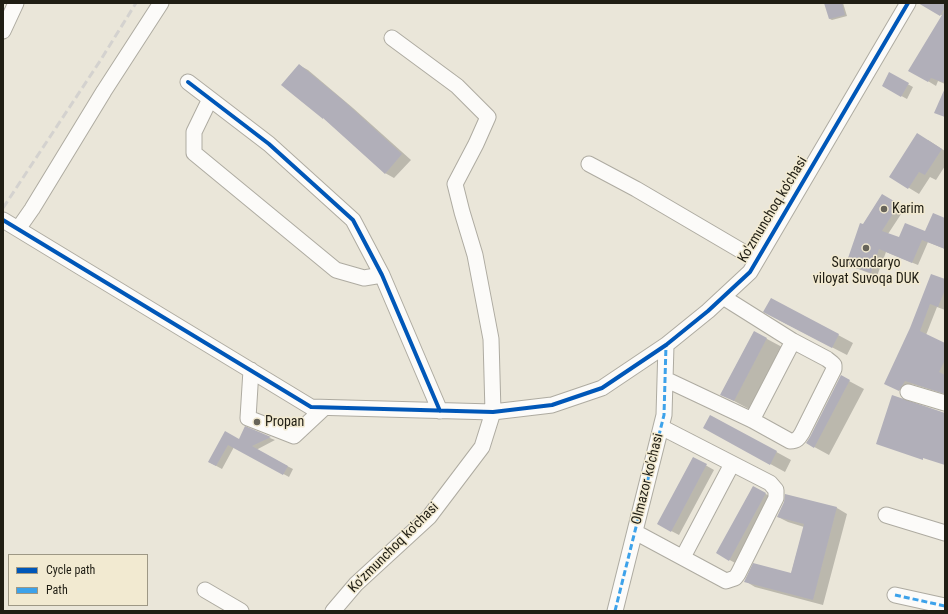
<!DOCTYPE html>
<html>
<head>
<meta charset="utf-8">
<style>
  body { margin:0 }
  #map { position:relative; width:948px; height:614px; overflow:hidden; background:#eae6d9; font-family:"Roboto Condensed",sans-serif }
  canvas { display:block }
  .frame { position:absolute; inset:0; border:4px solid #201e14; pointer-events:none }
  .legend { position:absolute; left:8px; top:554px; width:140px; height:52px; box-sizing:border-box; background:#f2ead1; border:1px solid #9e9885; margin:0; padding:5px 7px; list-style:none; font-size:12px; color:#201e14 }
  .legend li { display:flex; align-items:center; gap:8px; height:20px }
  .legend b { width:20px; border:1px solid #9e9885 }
</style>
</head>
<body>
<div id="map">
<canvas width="948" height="614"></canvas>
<div class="frame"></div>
<ul class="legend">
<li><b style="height:5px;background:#0057b8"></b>Cycle path</li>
<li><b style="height:5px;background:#3da2ea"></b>Path</li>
</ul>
</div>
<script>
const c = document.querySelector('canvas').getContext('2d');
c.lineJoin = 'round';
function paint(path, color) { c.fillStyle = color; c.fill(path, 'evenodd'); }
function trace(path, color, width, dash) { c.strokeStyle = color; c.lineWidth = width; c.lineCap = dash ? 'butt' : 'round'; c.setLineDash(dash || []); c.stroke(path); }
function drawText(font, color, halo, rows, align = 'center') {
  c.font = font + ' "Roboto Condensed",sans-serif'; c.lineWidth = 3; c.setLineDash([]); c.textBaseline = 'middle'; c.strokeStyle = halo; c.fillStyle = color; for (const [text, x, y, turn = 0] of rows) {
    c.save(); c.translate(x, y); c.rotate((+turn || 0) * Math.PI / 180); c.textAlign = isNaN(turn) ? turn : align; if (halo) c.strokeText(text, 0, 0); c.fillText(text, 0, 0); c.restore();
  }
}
paint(new Path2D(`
  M 825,3 L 843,3 L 847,16 L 832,20 L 830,19 Z
  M 931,3 L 945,3 L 945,84 L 938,81 L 936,86 L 910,70 L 943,16 L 928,8 Z
  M 299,65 L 308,70 L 353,108 L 411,160 L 394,178 L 385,173 Z
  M 889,74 L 913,87 L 907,99 L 883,86 Z
  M 928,140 L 945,151 L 945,166 L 936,180 L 930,177 L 919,194 L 891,177 Z
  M 882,195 L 905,208 L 888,234 L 900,239 L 925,233 L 945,219 L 945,249 L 928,242 L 918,265 L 886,252 L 877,276 L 853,267 L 847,263 L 863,225 Z
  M 945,277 L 945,310 L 937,307 L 926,335 L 945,344 L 945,394 L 911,384 L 906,393 L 892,387 L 911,329 Z
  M 771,299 L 853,343 L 847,355 L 779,320 Z
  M 754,332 L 782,347 L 749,409 L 721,394 Z
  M 849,381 L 864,389 L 829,455 L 807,443 Z
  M 711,416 L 791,460 L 785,472 L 719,436 Z
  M 245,428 L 275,440 L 256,450 L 293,469 L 289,477 L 234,447 L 222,469 L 209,462 L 225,433 L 240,441 Z
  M 693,458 L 714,470 L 679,535 L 658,524 Z
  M 753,487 L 773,498 L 737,564 L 717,553 Z
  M 786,495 L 837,508 L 847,514 L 823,605 L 755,587 L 745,581 L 791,574 L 804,527 L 788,522 L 778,517 L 785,502 Z`), '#0003');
paint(new Path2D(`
  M 824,3 L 842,3 L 845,15 L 829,19 Z
  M 918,3 L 945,3 L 945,8 L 940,16 Z
  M 945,10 L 945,83 L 931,78 L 928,82 L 908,71 Z
  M 299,64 L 344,101 L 402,154 L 385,174 L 323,118 L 323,119 L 281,85 Z
  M 889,72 L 909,83 L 901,97 L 882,86 Z
  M 945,88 L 945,117 L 934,113 Z
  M 917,133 L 942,149 L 925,175 L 919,172 L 908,189 L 889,177 Z
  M 882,194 L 899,204 L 882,231 L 899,237 L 905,223 L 925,231 L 933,213 L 945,218 L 945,249 L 922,240 L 912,263 L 879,249 L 871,273 L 846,264 L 860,223 L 863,224 Z
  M 931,274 L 945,279 L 945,290 L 938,307 L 930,304 L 920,331 L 945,343 L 945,360 L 939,372 L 945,375 L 945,394 L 905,381 L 899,391 L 884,384 L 910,328 Z
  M 771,298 L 839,334 L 832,348 L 763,312 Z
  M 754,331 L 767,338 L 734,401 L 720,395 Z
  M 841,375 L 850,380 L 814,448 L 806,443 L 810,437 Z
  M 892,395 L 945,413 L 945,465 L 923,458 L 923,460 L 876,444 Z
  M 710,415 L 777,451 L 770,465 L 703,428 Z
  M 245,426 L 271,437 L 252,446 L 288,466 L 283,475 L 228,445 L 216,466 L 208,462 L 225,431 L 239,439 Z
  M 693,457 L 707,464 L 671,532 L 657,524 Z
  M 753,486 L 766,493 L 729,561 L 716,553 Z
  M 785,494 L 837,507 L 813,600 L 744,582 L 753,563 L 791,573 L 804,524 L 777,517 L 784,502 Z`), '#b1afb9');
const minor = new Path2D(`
  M 3,31 L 16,3
  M 188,82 L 269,144 L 353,220 L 382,275 L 440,411
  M 210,99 L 194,132 L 194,153 L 336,270 L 364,278 L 382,275
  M 589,164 L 636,189 L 757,260
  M 3,220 L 311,407 L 493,412 L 552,405 L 602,388 L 666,345 L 708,311 L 750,272 L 908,3
  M 18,229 L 32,209 L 104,91 L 161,3
  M 251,370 L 248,418 L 294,436 L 324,408
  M 665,379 L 752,420 L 790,441 C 797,441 799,438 802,433 L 834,369 L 834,365 L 832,363 L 827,359 L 793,341 L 723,297
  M 908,392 L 945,403
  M 752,420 L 793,341
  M 886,515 L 945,533
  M 635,532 L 726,581 L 735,578 L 738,574 L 776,498 L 776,490 L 770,483 L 661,427
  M 683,557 L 732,464
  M 205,590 L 241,611
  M 895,595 L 945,606
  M 333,611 L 356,584 L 429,517 L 482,447 L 493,412 L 491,339 L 475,255 L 462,212 L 455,184 L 476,144 L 488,117 L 457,86 L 392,38
  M 615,611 L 664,415 L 666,345`);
trace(minor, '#aeaba1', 17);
trace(minor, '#fcfbf9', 15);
trace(new Path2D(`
  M 3,208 L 100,61 L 136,3`), '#d4d2cf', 3, [8, 4]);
trace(new Path2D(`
  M 895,595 L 945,606
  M 615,611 L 664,415 L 666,345`), '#3da2ea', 3, [6, 3]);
trace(new Path2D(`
  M 188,82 L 269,144 L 353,220 L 382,275 L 440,411
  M 3,220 L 311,407 L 493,412 L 552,405 L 602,388 L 666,345 L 708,311 L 750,272 L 908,3`), '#0057b8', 4);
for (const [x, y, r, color] of [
  [884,209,4,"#676459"],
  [866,248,4,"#676459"],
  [257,422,4,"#676459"]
]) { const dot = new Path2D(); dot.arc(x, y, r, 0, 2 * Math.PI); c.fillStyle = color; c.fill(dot); trace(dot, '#f2ead1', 1.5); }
drawText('14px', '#201e14', '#f2ead1', [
  ["Karim",892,209],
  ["Surxondaryo",866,263,"center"],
  ["viloyat Suvoqa DUK",866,279,"center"],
  ["Propan",265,422]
], 'left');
drawText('14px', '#201e14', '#f2ead1', [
  ["Ko'zmunchoq ko'chasi",773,210,-59],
  ["Olmazor ko'chasi",648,479,-76],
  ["Ko'zmunchoq ko'chasi",394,548,-45]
]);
</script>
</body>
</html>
